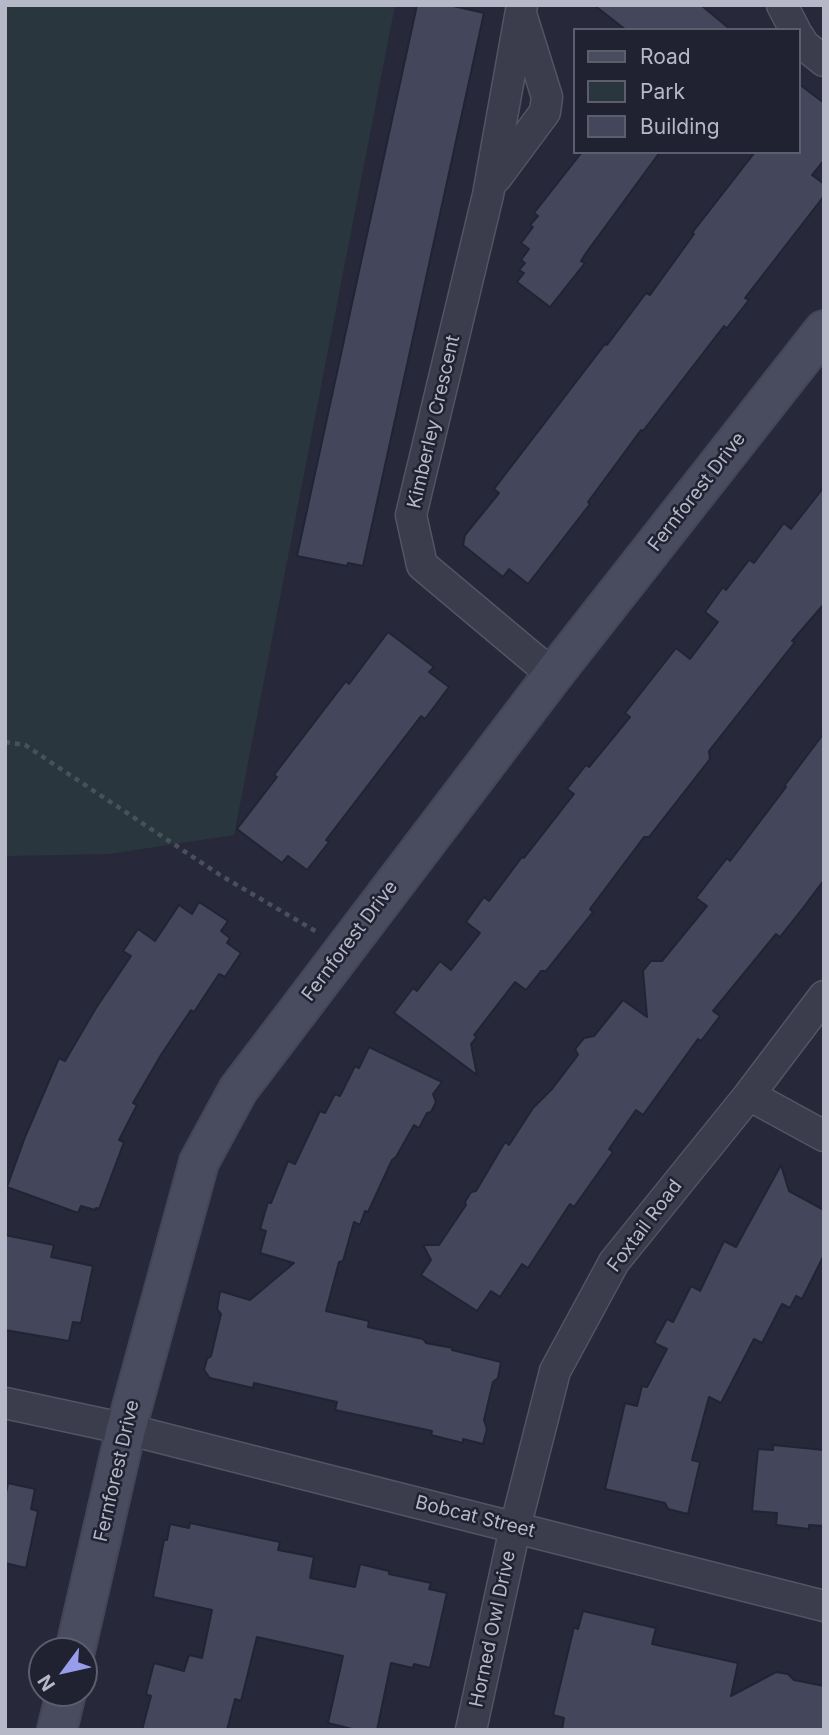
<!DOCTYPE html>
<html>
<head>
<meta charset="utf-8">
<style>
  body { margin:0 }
  #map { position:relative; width:829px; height:1735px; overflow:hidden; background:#27293b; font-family:Inter,sans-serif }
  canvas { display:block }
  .frame { position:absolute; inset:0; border:7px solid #b7b8c7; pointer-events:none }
  .legend { position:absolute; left:573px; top:28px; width:228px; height:126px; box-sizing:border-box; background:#202131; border:2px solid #5c5d6d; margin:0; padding:9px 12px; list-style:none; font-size:21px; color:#b7b8c7 }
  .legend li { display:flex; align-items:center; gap:14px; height:35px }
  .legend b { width:35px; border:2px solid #5c5d6d }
  .north { position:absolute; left:28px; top:1637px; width:70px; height:70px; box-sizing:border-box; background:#202131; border:2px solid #5c5d6d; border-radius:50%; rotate:237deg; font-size:19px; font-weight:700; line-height:28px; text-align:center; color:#b7b8c7 }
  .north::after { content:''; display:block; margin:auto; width:24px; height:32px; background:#979deb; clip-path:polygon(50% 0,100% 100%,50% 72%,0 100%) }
</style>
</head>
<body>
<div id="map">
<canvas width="829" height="1735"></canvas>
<div class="frame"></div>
<ul class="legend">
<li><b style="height:9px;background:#494b5e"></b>Road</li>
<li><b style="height:19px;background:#2a363d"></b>Park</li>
<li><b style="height:19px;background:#44465b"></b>Building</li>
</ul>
<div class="north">N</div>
</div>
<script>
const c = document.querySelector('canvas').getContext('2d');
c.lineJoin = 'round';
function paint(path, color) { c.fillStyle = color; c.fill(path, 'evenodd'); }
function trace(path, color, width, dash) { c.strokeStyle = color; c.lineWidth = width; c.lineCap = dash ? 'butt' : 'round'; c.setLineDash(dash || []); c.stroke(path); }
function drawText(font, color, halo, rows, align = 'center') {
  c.font = font + ' Inter,sans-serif'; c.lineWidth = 5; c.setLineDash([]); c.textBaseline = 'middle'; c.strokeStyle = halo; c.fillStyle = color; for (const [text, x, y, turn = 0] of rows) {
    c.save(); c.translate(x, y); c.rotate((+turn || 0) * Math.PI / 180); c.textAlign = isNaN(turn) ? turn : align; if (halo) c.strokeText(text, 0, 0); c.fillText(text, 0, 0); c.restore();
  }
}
paint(new Path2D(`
  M 5,5 L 395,5 L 234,835 L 109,854 L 5,856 Z`), '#2a363d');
const building = new Path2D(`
  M 417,5 L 449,5 L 484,13 L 363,566 L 348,563 L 347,566 L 297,556 Z
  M 594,5 L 701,5 L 731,30 L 626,30 Z
  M 799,84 L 824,103 L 824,160 L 812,175 L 824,184 L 824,196 L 745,298 L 749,300 L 727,328 L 724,326 L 643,431 L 641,430 L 588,502 L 590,504 L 528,584 L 509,569 L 503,577 L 463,545 L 465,535 L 499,493 L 494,489 L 605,344 L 607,345 L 646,293 L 650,295 L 694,234 L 692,233 L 755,152 L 799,152 Z
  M 582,152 L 660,152 L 586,253 L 581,261 L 585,263 L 550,307 L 517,282 L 524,273 L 519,270 L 525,263 L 521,260 L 529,249 L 521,243 L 533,227 L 530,225 L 538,216 L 534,213 Z
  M 824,487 L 824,604 L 792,641 L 795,642 L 709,751 L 710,759 L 649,837 L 644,837 L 590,909 L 593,912 L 546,971 L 541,971 L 526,990 L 515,982 L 474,1035 L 477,1037 L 471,1044 L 477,1075 L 394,1013 L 413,988 L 417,991 L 440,961 L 451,970 L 480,933 L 466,922 L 484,897 L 489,901 L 522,857 L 524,858 L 574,794 L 567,789 L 586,765 L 589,767 L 630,717 L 625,713 L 676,648 L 690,659 L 718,622 L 705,612 L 723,587 L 726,590 L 749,560 L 754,563 L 784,523 L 791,529 Z
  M 388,632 L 434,667 L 429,672 L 449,687 L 425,719 L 421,716 L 326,840 L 329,842 L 307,870 L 288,856 L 282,863 L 237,829 L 277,777 L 274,775 L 346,681 L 349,684 Z
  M 824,733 L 824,880 L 803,908 L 780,937 L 776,934 L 713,1011 L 720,1016 L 701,1041 L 698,1039 L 643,1115 L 636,1110 L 609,1149 L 613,1152 L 574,1207 L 570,1204 L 528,1268 L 522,1264 L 500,1297 L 491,1291 L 477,1311 L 421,1275 L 431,1260 L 423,1245 L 439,1245 L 466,1205 L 465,1202 L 471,1192 L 476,1191 L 505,1142 L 509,1145 L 533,1108 L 552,1089 L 578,1055 L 575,1049 L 584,1038 L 594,1036 L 623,1000 L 647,1017 L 643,971 L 651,961 L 662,961 L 707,906 L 696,898 L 727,858 L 730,861 L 786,787 L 785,785 Z
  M 199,902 L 228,921 L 221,931 L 230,938 L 227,943 L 241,953 L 225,977 L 219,974 L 194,1012 L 191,1010 L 161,1055 L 133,1103 L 137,1105 L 119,1140 L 124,1142 L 99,1209 L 96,1208 L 95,1210 L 81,1206 L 78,1213 L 7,1187 L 25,1137 L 59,1058 L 65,1061 L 96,1008 L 131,956 L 123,951 L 138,929 L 155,941 L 179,905 L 192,914 Z
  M 369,1047 L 442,1082 L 433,1094 L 436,1102 L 431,1112 L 427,1113 L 419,1128 L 414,1125 L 396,1157 L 392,1160 L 368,1212 L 365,1211 L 360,1225 L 354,1222 L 343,1261 L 339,1262 L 326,1311 L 369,1321 L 368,1327 L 423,1339 L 426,1343 L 453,1348 L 452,1350 L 501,1362 L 498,1378 L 493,1382 L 484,1420 L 487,1429 L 483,1444 L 463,1439 L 463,1443 L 431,1435 L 432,1431 L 335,1410 L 337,1402 L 254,1383 L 253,1388 L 210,1378 L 204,1370 L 207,1359 L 211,1356 L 221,1314 L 217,1309 L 220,1291 L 250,1300 L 294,1263 L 260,1253 L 266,1231 L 260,1229 L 268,1202 L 271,1203 L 288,1161 L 295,1164 L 320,1111 L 325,1113 L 335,1094 L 340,1096 L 355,1066 L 359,1068 Z
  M 781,1165 L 789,1191 L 824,1210 L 824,1255 L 802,1299 L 796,1296 L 790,1308 L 782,1304 L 762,1343 L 754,1339 L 721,1403 L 709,1397 L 692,1460 L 700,1462 L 688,1514 L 668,1509 L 665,1503 L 605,1489 L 625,1403 L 637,1406 L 642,1386 L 647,1387 L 667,1349 L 654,1343 L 667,1319 L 673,1322 L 691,1286 L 700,1291 L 724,1241 L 736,1247 Z
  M 5,1235 L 54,1245 L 51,1257 L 93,1266 L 81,1323 L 73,1322 L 69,1341 L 5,1330 Z
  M 773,1445 L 824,1450 L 824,1526 L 809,1525 L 809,1529 L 776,1525 L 777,1513 L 752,1511 L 758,1449 L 773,1450 Z
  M 8,1483 L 35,1489 L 31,1509 L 38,1511 L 26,1568 L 5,1563 L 5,1498 Z
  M 190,1523 L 280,1542 L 278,1550 L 314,1557 L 310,1578 L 355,1587 L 360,1564 L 389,1571 L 389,1574 L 431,1583 L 429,1589 L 447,1593 L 430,1668 L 414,1664 L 413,1668 L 391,1663 L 377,1730 L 356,1730 L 328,1723 L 343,1656 L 257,1637 L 241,1701 L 235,1699 L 227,1730 L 142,1730 L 151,1696 L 146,1694 L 154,1663 L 184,1671 L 189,1655 L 202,1658 L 212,1610 L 153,1597 L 164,1540 L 167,1540 L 170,1524 L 189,1528 Z
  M 583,1611 L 656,1628 L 652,1644 L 738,1663 L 731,1696 L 776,1672 L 788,1674 L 794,1680 L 824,1686 L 824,1730 L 562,1730 L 564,1718 L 553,1715 L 574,1627 L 578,1629 Z`);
paint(building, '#44465b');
trace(building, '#222333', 2);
const street = new Path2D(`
  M 522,5 L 488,195 L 411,515 L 422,565 L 553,675
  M 782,5 L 795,30
  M 799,37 L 804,45 L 824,61
  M 496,178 L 545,112 L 547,97 L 522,17
  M 749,1095 L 824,1136
  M 5,1403 L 126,1429 L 824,1606
  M 471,1730 L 515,1528 L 555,1371 L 614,1262 L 749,1095 L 824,996`);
const secondary = new Path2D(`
  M 75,1651 L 126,1429 L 199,1162 L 238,1090 L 553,675 L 824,330
  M 57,1730 L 66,1693`);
trace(street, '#535464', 33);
trace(secondary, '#444555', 42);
trace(new Path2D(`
  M 5,742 L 25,745 L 220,875 L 317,932`), '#475159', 4.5, [5, 5]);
trace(street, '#3b3c4c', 30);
trace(secondary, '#494b5e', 38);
drawText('19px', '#b7b8c7', '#202131', [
  ["Kimberley Crescent",434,422,-77],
  ["Fernforest Drive",697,492,-52],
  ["Fernforest Drive",350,941,-53],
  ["Foxtail Road",645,1226,-53],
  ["Fernforest Drive",117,1471,-77],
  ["Bobcat Street",475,1517,14],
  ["Horned Owl Drive",493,1629,-78]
]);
</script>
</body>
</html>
